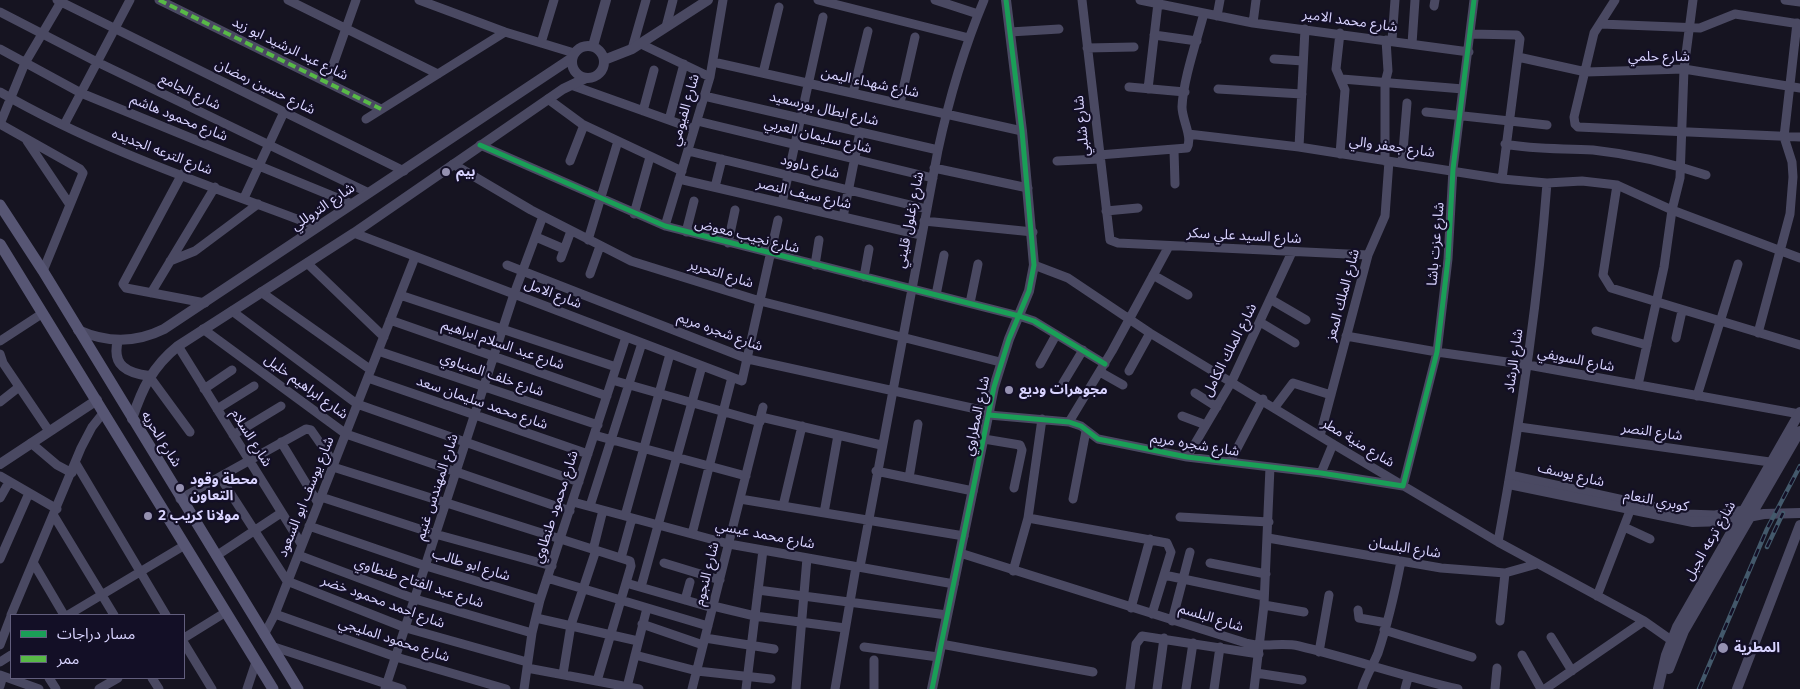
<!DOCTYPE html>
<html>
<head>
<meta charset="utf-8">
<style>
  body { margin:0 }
  #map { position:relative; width:1800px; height:689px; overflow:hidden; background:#161421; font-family:"Open Sans","Noto Sans Arabic",sans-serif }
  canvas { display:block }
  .legend { position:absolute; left:10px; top:614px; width:175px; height:65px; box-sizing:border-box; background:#130f26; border:1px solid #625e7d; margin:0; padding:6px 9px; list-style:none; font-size:15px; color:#d9d4ff }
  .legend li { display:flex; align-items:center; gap:10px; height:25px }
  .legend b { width:25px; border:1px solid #625e7d }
</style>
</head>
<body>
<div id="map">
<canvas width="1800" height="689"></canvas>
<ul class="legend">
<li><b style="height:6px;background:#1a9f57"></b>مسار دراجات</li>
<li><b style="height:6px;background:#58b947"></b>ممر</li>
</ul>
</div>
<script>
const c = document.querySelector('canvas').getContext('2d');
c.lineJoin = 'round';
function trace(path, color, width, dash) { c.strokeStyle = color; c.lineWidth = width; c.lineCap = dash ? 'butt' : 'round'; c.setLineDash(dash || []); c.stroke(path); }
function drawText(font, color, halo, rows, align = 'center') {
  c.font = font + ' "Open Sans","Noto Sans Arabic",sans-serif'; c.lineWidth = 4.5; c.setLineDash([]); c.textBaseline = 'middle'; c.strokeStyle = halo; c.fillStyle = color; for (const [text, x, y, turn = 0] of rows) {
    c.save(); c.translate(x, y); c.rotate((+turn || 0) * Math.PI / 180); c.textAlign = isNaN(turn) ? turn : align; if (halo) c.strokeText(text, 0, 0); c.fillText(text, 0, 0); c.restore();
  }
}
trace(new Path2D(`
  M 57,0 L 404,171
  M 159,0 L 381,109
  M 288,0 L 438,74
  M 419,0 L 505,32 L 574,53
  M 818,0 L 969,38
  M 935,0 L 978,14
  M 1082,0 L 1110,240 L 1118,243 L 1368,255
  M 1140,0 L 1253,23 L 1469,52
  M 1615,0 L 1594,33 L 1574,117 L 1575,124 L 1578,127 L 1800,137
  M 1785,0 L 1800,2
  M 1434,6 L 1435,0
  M 0,12 L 97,62 L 369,193
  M 1217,16 L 1220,0
  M 1253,23 L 1256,0
  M 1601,24 L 1700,28 L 1735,14 L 1800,24
  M 666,27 L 673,0
  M 1010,32 L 1059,29
  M 1470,34 L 1517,35 L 1520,39 L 1502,179
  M 1154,35 L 1197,41
  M 1392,40 L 1395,0
  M 541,43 L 554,0
  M 641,44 L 710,77
  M 1412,44 L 1415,0
  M 1087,48 L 1134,47
  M 0,49 L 81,93 L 352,204
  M 632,49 L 646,0
  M 1518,57 L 1586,72 L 1684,69 L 1800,88
  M 1274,59 L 1303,61
  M 713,62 L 1022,131
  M 763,73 L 779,7
  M 1342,79 L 1463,89
  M 327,82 L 356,0
  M 571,85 L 694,129
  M 1129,87 L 1185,92
  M 1148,89 L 1158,3
  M 1218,89 L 1302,94
  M 0,92 C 100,150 211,186 318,227
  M 853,93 L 868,31
  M 704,96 L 938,150
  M 548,99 L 582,124 L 682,171
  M 900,103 L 915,37
  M 643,111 L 654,70
  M 1426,112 L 1547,125
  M 366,119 L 505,32
  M 669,120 L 684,64
  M 697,121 L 933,178
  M 0,124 L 80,169 L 83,173 L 43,271
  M 0,124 L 25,63 L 62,0
  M 64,125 L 130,0
  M 1188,134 L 1299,147 L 1502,179 L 1547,183 L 1582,181 L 1617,185 L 1672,210 L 1800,258
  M 27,141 L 70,205
  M 1505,144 C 1535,150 1563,148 1593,150 C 1630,154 1670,163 1706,175
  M 480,145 L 665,226 L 1019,316 L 1034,321 L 1105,364
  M 1299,147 L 1305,29
  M 1174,150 L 1175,184
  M 688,151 L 927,209
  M 1340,154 L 1345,90 L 1336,69 L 1340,33
  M 1099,155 L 1187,148 C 1193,137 1182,120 1182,107 C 1183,80 1197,40 1204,13
  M 570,161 L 584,125
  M 1057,161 L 1100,159
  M 1385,161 L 1385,83 L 1388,71 L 1386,40
  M 1402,163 L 1407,103
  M 453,164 L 531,210 L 631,261 L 760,301 L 1000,362
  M 934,168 L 1028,188
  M 182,174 L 123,284 L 126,288 L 205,303
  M 679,179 L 921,235
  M 1617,185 L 1603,275 L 1611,288 L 1800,345
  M 715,187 L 722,159
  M 244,198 L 284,112
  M 782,203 L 823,17
  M 1106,211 L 1138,208
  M 634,214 L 650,157
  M 843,217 L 860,132
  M 924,221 L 1033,232
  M 665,226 L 710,77 L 723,0
  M 686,232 L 694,201
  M 354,233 L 742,381 L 778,220
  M 536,237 L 564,249
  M 588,240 L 618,141
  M 728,243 L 735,210
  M 561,258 L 571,231
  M 170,261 L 195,251 L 258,204
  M 307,263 L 384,337
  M 507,265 L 748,359 L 990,412
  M 815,265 L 819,240
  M 1034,265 L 1068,278 L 1150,333 L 1333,444 L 1498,542 L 1644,621 L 1671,640
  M 590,274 L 600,246
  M 1153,275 L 1188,295
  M 864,277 L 869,249
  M 261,292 L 371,370
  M 151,293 L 215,187
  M 400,295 L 616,367
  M 936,295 L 944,255
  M 1270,299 L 1306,320
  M 970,303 L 978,264
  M 232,311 L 357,404 L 579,482
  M 390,320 L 607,396
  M 1260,322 L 1295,343
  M 203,329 L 346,434 L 570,511
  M 1596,331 L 1647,345
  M 1758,333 L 1790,214 L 1793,177 L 1792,162 L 1784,137 L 1797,23
  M 1346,336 L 1437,352 L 1528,365 L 1800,414
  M 1676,338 L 1682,311
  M 0,341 L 43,313
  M 178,346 L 302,545
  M 378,351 L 598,425
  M 0,354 L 3,363 L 49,431
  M 1040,364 L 1056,335
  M 1129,371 L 1150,333
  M 1100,372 L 1123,385
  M 149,376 L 190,432
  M 368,378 L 588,454
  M 612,380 L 760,422
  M 1063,383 L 1083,350
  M 1638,385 L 1664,267 L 1672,210 L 1680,178 L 1684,69 L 1693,0
  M 204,389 L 232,370
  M 1195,393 L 1217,407
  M 1697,396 L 1738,264
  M 0,402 L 19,387
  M 1275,407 L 1293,383 L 1331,395
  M 217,409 L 254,386
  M 989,415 L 1069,422 L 1081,426 L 1098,439 L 1187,457 L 1321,473 L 1403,486 L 1437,352 L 1448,259 L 1453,169 L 1474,0
  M 1182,416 L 1206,425
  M 761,417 L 881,445
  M 1069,422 L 1112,351 L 1169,246
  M 1519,427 L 1777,463
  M 233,435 L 281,406
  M 594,435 L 746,476
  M 1320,436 L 1368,255 L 1385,216 L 1389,161
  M 984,439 L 1020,445 L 1022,450 L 1014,488
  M 281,442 L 318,503
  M 31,443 L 57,465 L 72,473
  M 1187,457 L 1232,381 L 1292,252
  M 75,462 L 166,615
  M 1230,462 L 1263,399
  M 333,467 L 630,561 L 631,566 L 597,681
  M 876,471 L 973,491
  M 1321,473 L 1333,444
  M 1510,475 L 1687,514 L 1715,515 L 1744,510
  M 0,476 L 57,509
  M 220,477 L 287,581 L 406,628 L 527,662
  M 909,478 L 918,424
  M 321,497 L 435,534 L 552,566
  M 0,498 L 9,482
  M 180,499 L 306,429 L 311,430 L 334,463
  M 740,499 L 964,536
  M 1073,499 L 1086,431
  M 573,502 L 729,544 L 954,584
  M 590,506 L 642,343
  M 783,506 L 802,426
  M 824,513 L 838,435
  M 54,516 L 114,615
  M 625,516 L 670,354
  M 1180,517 L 1269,522
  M 1028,518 L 1167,543 L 1171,552 L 1152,614
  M 309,526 L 426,566 L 540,600
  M 1624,527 L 1650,539
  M 692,534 L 732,377
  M 1268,538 L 1441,568 L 1505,573 L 1537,564
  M 1498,542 C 1520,423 1538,304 1547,183
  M 593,550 L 603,510
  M 960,553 L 1246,643 C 1264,648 1281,642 1299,646 C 1353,659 1405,677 1458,689
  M 298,555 L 415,599 L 532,633
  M 216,556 L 281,513
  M 621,558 L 632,518
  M 0,559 L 29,493
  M 664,563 L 720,580
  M 1210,563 L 1266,574
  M 34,564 L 64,615
  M 860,567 L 938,150 C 949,99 964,48 984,0
  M 1013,571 L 1028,518 L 1042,419
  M 1164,575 L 1264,596
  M 547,578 L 708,626
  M 626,583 L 713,608
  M 641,587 L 702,366
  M 758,590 L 947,615
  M 1597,596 L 1633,503
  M 685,600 L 690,582
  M 1264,605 L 1304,612
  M 713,606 L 755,616 L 845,628
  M 1131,608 L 1150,539
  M 1358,610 L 1359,618 L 1387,623
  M 275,614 L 396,657 L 506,689
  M 11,615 L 81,448 L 92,427 L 104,412
  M 68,615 L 185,545
  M 536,618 L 638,641
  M 1172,621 L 1190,552
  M 1500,621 L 1505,573
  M 642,624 L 703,645
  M 1384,630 L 1472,657
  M 264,635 L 275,614 L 415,257
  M 1551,637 L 1572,671
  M 184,638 L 226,612
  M 705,638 L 774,649
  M 184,643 L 212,689
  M 941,644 L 1093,672
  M 0,645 L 11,616
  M 271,646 L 402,689
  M 864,647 L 938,657
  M 1319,652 L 1329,595
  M 635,655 L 697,671 L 771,679
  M 1522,655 L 1541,689
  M 874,660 L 874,689
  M 0,662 L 11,655
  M 527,668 L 639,689
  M 1256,673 L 1302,680
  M 563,674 L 571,625 L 596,550
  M 0,675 L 39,689
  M 49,678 L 56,689
  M 152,678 L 159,689
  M 0,686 L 3,676
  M 627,687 L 647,608
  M 99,689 L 118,678
  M 247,689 L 256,662
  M 385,689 L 514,294 L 543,216
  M 524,689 L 532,633 L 540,600 L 626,337
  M 692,689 L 763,407
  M 746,689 L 763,550
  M 796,689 L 807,558
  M 835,689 L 856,567
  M 1130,689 L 1136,644 L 1142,636 L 1259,654
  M 1157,689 L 1164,638
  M 1186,689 L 1193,643
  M 1214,689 L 1220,647
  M 1254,689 L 1264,605 L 1270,467
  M 1362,689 C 1366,676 1373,665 1378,653 C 1388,623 1395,592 1401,561
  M 1405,689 L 1408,678
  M 1495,689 L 1497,668
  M 1545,689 L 1644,621`), '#4a4962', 9);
trace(new Path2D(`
  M572 62a16 16 0 1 1 32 0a16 16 0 1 1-32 0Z
  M 593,46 L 606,0
  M 604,60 L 632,49 L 708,0
  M 78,330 C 107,343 136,343 164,329 L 572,58
  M 118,340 C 111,366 128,373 149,376
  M 132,419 C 142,389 152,367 178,346 L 354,233 L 563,89 L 586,78
  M 0,464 L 97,400
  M 1509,484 L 1693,522 L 1727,521 L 1764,514 L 1800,513
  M 1669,669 L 1684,631 L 1800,431
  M 932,689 L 994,387 L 1009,339 L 1029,291 L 1034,265 L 1022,131 L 1006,0
  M 1658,689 L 1666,655 L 1677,627 L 1800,412
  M 1737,689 L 1800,525`), '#4a4962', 10);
trace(new Path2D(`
  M 0,205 L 43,271 L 298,689
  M 0,244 L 273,689`), '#575674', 11);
const rail = new Path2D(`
  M 1767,547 L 1783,513
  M 1699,689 L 1767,529 L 1800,466`);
trace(rail, '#43596b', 4.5);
trace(rail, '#130f26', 2.5, [8]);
trace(new Path2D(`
  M 159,0 L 381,109`), '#58b947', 4, [8, 4]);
trace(new Path2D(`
  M 480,145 L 665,226 L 1019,316 L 1034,321 L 1105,364
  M 989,415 L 1069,422 L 1081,426 L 1098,439 L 1187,457 L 1321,473 L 1403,486 L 1437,352 L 1448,259 L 1453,169 L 1474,0
  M 932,689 L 994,387 L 1009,339 L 1029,291 L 1034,265 L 1022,131 L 1006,0`), '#1a9f57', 5);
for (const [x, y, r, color] of [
  [446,172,5,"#9591b1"],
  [1009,390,5,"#9591b1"],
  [180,488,5,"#9591b1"],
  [148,516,5,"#9591b1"],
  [1723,648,6,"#9591b1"]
]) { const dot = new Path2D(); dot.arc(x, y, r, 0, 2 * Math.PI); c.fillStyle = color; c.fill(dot); trace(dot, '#130f26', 2); }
drawText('14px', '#d9d4ff', '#130f26', [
  ["شارع محمد الامير",1350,21,8],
  ["شارع عبد الرشيد ابو زيد",290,49,26],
  ["شارع حلمي",1659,57],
  ["شارع شهداء اليمن",870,83,12],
  ["شارع حسين رمضان",265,87,26],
  ["شارع الجامع",190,92,26],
  ["شارع ابطال بورسعيد",824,109,13],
  ["شارع الفيومي",685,110,-74],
  ["شارع محمود هاشم",179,118,22],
  ["شارع شلبي",1082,126,-96],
  ["شارع سليمان العربي",818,136,14],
  ["شارع جعفر والي",1392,147,8],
  ["شارع الترعه الجديده",162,152,21],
  ["شارع داوود",810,167,14],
  ["شارع سيف النصر",804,194,13],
  ["شارع التروللي",323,207,-34],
  ["شارع زغلول قليني",910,220,-79],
  ["شارع نجيب معوض",747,236,14],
  ["شارع السيد علي سكر",1244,236,3],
  ["شارع عزت باشا",1436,244,-85],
  ["شارع التحرير",721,274,17],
  ["شارع الامل",553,294,21],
  ["شارع الملك المعز",1343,295,-75],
  ["شارع شجره مريم",720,332,20],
  ["شارع عبد السلام ابراهيم",503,345,19],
  ["شارع الملك الكامل",1230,350,-63],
  ["شارع السويفي",1576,360,11],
  ["شارع الرشاد",1514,361,-82],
  ["شارع خلف المنياوي",492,375,19],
  ["شارع ابراهيم خليل",306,387,36],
  ["شارع محمد سليمان سعد",482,403,19],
  ["شارع المطراوي",977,416,-78],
  ["شارع النصر",1652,432,8],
  ["شارع السلام",251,438,58],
  ["شارع الحريه",161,439,58],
  ["شارع منية مطر",1358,443,31],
  ["شارع شجره مريم",1195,445,9],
  ["شارع يوسف",1571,475,13],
  ["شارع المهندس غنيم",437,487,-72],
  ["شارع يوسف ابو السعود",306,497,-68],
  ["كوبري النعام",1656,501,11],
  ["شارع محمود طنطاوي",556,507,-72],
  ["شارع محمد عيسي",765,535,11],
  ["شارع ترعه الجبل",1710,541,-60],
  ["شارع البلسان",1405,548,9],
  ["شارع ابو طالب",471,565,17],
  ["شارع النجوم",707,574,-76],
  ["شارع عبد الفتاح طنطاوي",419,583,18],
  ["شارع احمد محمود خضر",383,602,20],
  ["شارع البلسم",1211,618,17],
  ["شارع محمود المليجي",394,640,18]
]);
drawText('bold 14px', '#d9d4ff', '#130f26', [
  ["بيم",456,172],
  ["مجوهرات وديع",1019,390],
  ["محطة وقود",190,480],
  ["التعاون",190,496],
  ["مولانا كريب 2",158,516],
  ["المطرية",1734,648]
], 'left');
</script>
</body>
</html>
